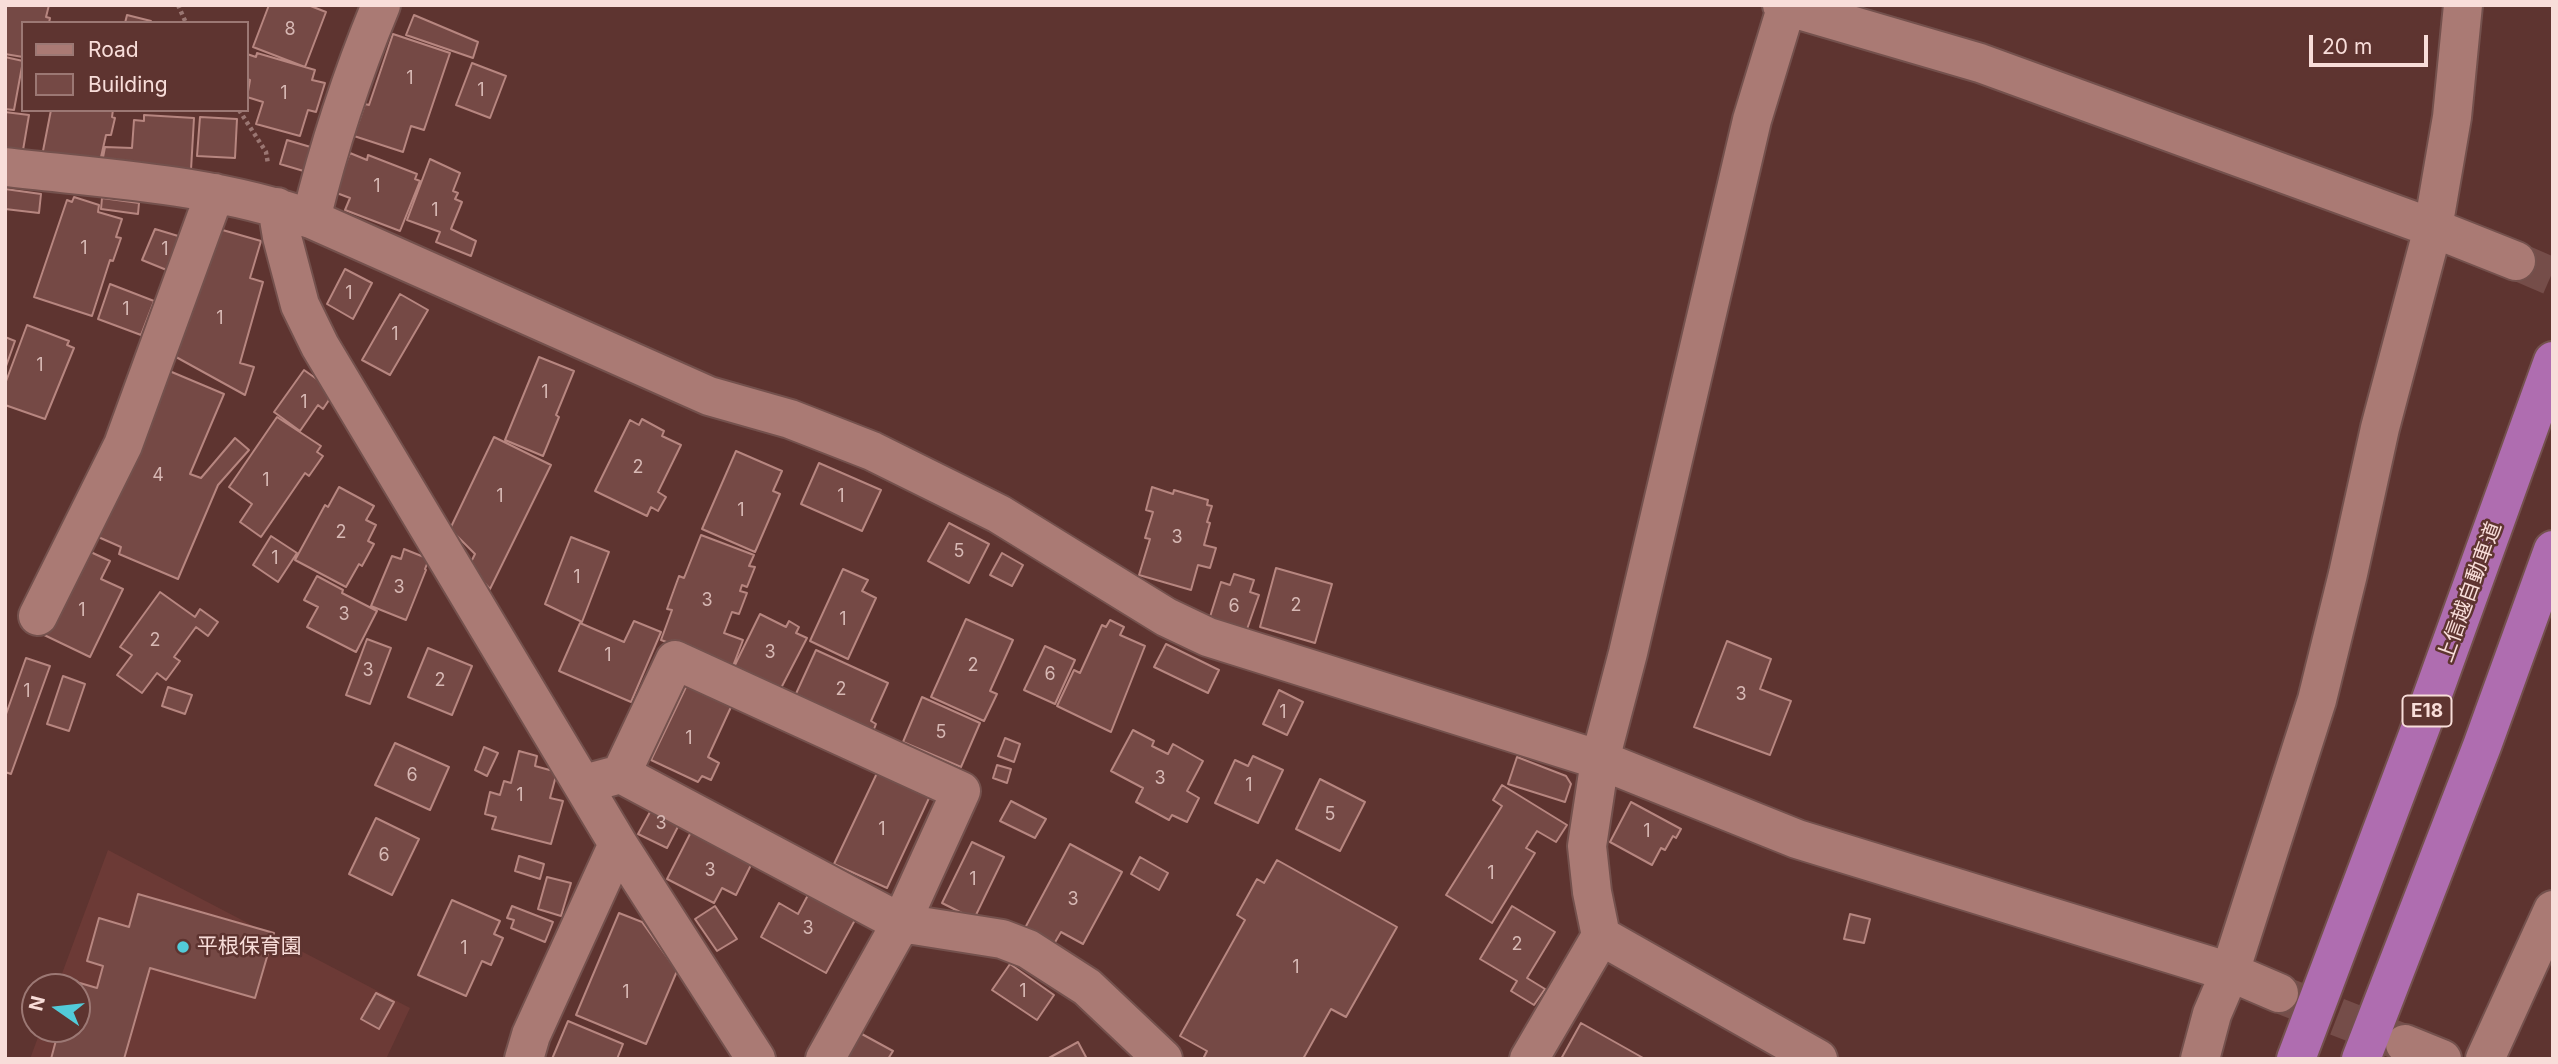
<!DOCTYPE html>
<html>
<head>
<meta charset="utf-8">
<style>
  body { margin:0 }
  #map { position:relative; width:2558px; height:1064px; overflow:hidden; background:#5e3430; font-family:Inter,sans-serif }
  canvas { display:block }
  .frame { position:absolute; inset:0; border:7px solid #f8ddd9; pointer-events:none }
  .legend { position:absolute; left:21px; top:21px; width:228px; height:91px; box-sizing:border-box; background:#5e3430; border:2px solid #9c7874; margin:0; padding:9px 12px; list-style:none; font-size:21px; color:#f8ddd9 }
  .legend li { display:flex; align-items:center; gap:14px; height:35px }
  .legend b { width:35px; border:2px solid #9c7874 }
  .north { position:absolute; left:21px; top:973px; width:70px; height:70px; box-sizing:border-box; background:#5e3430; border:2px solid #9c7874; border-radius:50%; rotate:284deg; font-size:19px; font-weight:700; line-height:28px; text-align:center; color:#f8ddd9 }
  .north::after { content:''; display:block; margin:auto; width:24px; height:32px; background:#52cbd9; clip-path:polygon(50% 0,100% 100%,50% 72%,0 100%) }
  .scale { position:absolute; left:2309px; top:35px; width:119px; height:32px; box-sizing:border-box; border:4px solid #f8ddd9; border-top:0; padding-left:9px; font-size:21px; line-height:24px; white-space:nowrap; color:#f8ddd9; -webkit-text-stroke:5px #5e3430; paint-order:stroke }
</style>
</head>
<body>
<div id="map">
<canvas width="2558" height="1064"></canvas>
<div class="frame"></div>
<ul class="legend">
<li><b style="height:9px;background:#aa7a74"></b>Road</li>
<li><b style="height:19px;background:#754945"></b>Building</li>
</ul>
<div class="north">N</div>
<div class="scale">20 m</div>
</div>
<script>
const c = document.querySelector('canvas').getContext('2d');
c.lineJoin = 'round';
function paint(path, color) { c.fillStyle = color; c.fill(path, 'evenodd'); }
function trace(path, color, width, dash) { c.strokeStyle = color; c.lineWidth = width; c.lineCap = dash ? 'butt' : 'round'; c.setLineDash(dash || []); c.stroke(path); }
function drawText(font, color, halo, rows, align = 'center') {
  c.font = font + ' Inter,"Noto Sans JP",sans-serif'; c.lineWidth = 5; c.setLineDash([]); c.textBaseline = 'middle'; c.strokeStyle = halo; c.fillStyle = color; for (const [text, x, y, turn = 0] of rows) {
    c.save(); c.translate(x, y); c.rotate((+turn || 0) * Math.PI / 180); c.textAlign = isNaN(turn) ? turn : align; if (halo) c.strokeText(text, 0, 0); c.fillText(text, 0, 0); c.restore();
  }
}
paint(new Path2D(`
  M 108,850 L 410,1008 L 386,1059 L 30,1059 L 41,1029 L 77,1029 L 77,987 L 57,987 Z`), '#6c3a36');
const building = new Path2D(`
  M 5,5 L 49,5 L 46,17 L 50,18 L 49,23 L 23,23 L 23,57 L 5,54 Z
  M 269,5 L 308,5 L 326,12 L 305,67 L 253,47 Z
  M 127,15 L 151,21 L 150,23 L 125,23 Z
  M 414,15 L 478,42 L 473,58 L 406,35 Z
  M 393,34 L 450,53 L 424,130 L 411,126 L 403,152 L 354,136 L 365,104 L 369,105 Z
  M 257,53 L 315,70 L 312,80 L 325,83 L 316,112 L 308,110 L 300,136 L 256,124 L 263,102 L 247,97 L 250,80 L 247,79 L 247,54 L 256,57 Z
  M 5,57 L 23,61 L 14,110 L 5,109 Z
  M 472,63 L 506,76 L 490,118 L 456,105 Z
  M 51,110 L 113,110 L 112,117 L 115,118 L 111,135 L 106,135 L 99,166 L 42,156 Z
  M 5,112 L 29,115 L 22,156 L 5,154 Z
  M 144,115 L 194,118 L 191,170 L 101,168 L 105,147 L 132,148 L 134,120 L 144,121 Z
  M 200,117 L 237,119 L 235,158 L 197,156 Z
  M 287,140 L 314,148 L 307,172 L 280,164 Z
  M 350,153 L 367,160 L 368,155 L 417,174 L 415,179 L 420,181 L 400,231 L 345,210 L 350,198 L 334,192 Z
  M 430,159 L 460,173 L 453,191 L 458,193 L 455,199 L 462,202 L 451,229 L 476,241 L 471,256 L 436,242 L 440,232 L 407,220 Z
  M 5,189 L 41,194 L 39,213 L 5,209 Z
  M 74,197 L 99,205 L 98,212 L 122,219 L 116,237 L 121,238 L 113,261 L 110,260 L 92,316 L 34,297 L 67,200 L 72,202 Z
  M 102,198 L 139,203 L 138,214 L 101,209 Z
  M 212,227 L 261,241 L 250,278 L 263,282 L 240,363 L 254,367 L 245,395 L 176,357 Z
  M 155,229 L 188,239 L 174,273 L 142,260 Z
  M 345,269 L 372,283 L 353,319 L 327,304 Z
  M 110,284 L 154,301 L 141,335 L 98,319 Z
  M 400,294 L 428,310 L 390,375 L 362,360 Z
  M 27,325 L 69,341 L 67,345 L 74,348 L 45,419 L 5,405 L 5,384 Z
  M 5,337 L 15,341 L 5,369 Z
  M 539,357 L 574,371 L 556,415 L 559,417 L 543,456 L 505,440 Z
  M 167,370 L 224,394 L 190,474 L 201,478 L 235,438 L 249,450 L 218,485 L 178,579 L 119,554 L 121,547 L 96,536 Z
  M 304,370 L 328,387 L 326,390 L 329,400 L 323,409 L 318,405 L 300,431 L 274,412 Z
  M 277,417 L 321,446 L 317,452 L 323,456 L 309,476 L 305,473 L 261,537 L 240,522 L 252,504 L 229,487 Z
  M 642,419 L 664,431 L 662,436 L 681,445 L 658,492 L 666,497 L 658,511 L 651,507 L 647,516 L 595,491 L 630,420 L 639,425 Z
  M 494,437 L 551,465 L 490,589 L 469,566 L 475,554 L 450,529 Z
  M 736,451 L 782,471 L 773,491 L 780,494 L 755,552 L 702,529 Z
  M 819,463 L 881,490 L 862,531 L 801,504 Z
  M 339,487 L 374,506 L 366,520 L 376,525 L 368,541 L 374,544 L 362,566 L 359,564 L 346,587 L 295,560 L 325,505 L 328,507 Z
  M 1152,487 L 1173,494 L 1174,490 L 1208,500 L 1207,505 L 1212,506 L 1207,522 L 1210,523 L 1204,545 L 1216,548 L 1210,568 L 1198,565 L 1191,590 L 1139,575 L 1150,539 L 1145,538 L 1153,512 L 1146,510 Z
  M 949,523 L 989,544 L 969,583 L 928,561 Z
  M 701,535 L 754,555 L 749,566 L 755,567 L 747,587 L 742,585 L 740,591 L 747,593 L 739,614 L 732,612 L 724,633 L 743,640 L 733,666 L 661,640 L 672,610 L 667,609 L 679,576 L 684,578 Z
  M 271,536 L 297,553 L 278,582 L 253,565 Z
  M 571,537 L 609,552 L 582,622 L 545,604 Z
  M 82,548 L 110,561 L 101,579 L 123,589 L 90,657 L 40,633 Z
  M 404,549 L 429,559 L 425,569 L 426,570 L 406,620 L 371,606 L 392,556 L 401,559 Z
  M 1002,553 L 1023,565 L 1012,586 L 990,575 Z
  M 1276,568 L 1332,584 L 1315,643 L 1260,627 Z
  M 843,569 L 868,580 L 862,591 L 876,598 L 848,659 L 810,641 Z
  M 1234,574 L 1254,580 L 1250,592 L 1259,595 L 1246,632 L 1209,620 L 1221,582 L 1230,585 Z
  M 317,576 L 343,590 L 342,593 L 377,611 L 356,652 L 307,627 L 318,607 L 304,600 Z
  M 160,592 L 195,617 L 200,609 L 218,622 L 208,636 L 196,627 L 174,657 L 180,661 L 166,680 L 157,673 L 142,693 L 117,675 L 132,655 L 120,647 Z
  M 760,614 L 786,627 L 789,621 L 799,627 L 796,633 L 807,638 L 779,692 L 733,669 Z
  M 966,619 L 1013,640 L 990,691 L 997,694 L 984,721 L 931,697 Z
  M 1110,620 L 1124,627 L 1120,635 L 1145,646 L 1111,732 L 1057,706 L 1074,670 L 1080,673 L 1102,625 L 1106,627 Z
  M 634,621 L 661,632 L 631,702 L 559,671 L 580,623 L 624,642 Z
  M 367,639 L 391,648 L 370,704 L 346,695 Z
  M 1727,641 L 1771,659 L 1760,689 L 1791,701 L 1770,755 L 1694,727 Z
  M 1166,644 L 1219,670 L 1208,693 L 1154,667 Z
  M 1045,646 L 1075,660 L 1055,704 L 1024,690 Z
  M 428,648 L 472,666 L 452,715 L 408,697 Z
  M 816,650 L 888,683 L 871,721 L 876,724 L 872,734 L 794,698 Z
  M 26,658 L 50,666 L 11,774 L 5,772 L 5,717 Z
  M 63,676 L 85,684 L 69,731 L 47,724 Z
  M 687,685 L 731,707 L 708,757 L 719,763 L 711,780 L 702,776 L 698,782 L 651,760 Z
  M 168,687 L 192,695 L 185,714 L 162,706 Z
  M 1279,690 L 1303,702 L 1287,735 L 1263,724 Z
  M 922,697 L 980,723 L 961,767 L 903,742 Z
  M 1133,730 L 1154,741 L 1152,746 L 1168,754 L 1173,744 L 1203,761 L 1187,791 L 1199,798 L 1187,822 L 1172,815 L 1169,820 L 1136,802 L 1143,788 L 1111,771 Z
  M 1005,738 L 1020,744 L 1014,762 L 998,756 Z
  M 395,743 L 449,767 L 430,810 L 375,785 Z
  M 484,747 L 498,753 L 487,776 L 475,770 Z
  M 519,751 L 537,756 L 535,766 L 557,772 L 550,798 L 563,801 L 551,844 L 492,829 L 496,817 L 485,814 L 490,792 L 500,795 L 504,781 L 511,783 Z
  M 1253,756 L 1283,770 L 1258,823 L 1215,803 L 1235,760 L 1248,766 Z
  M 1517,757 L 1566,776 L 1571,784 L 1565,802 L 1508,784 Z
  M 997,765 L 1011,769 L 1007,783 L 993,778 Z
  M 878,771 L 930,796 L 887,888 L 834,864 Z
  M 1320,779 L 1365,802 L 1340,851 L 1296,829 Z
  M 1502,785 L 1567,825 L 1556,842 L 1537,831 L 1526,848 L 1535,853 L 1492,923 L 1446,895 L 1502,806 L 1493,800 Z
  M 656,801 L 684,815 L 667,848 L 638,834 Z
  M 1011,801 L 1046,819 L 1035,838 L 1000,821 Z
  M 1631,802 L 1681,829 L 1676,838 L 1673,836 L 1665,850 L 1661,848 L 1652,865 L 1610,842 Z
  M 376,818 L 419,839 L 392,895 L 349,874 Z
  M 691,832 L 752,863 L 736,895 L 722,888 L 714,903 L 667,879 Z
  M 972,842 L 1004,857 L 974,919 L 942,903 Z
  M 1070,844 L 1122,872 L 1083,944 L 1061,932 L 1054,944 L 1025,928 Z
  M 519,856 L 544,864 L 540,879 L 515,871 Z
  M 1140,857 L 1168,873 L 1159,890 L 1131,874 Z
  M 1277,860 L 1397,927 L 1346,1017 L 1331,1009 L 1303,1059 L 1203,1059 L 1207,1051 L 1180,1036 L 1245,920 L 1237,915 L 1257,879 L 1264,883 Z
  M 547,877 L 571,883 L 561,916 L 538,909 Z
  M 138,894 L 274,933 L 255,998 L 150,968 L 124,1059 L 51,1059 L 59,1029 L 77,1029 L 77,987 L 71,987 L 73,981 L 97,988 L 103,966 L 87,961 L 99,918 L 129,927 Z
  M 808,895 L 855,920 L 826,973 L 761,937 L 779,903 L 798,914 Z
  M 452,900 L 500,921 L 494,934 L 503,938 L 491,965 L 482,961 L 466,996 L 418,975 Z
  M 512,906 L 553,922 L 545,942 L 511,928 L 514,920 L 507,918 Z
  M 715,906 L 737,939 L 717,951 L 695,919 Z
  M 1512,906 L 1555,932 L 1527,978 L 1545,989 L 1534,1005 L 1511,991 L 1517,981 L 1480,959 Z
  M 619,913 L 642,922 L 677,971 L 646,1044 L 576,1015 Z
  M 1850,914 L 1870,919 L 1864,943 L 1844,939 Z
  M 1010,964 L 1054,995 L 1037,1020 L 992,990 Z
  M 376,993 L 394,1002 L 379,1029 L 361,1019 Z
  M 568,1021 L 623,1044 L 617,1059 L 552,1059 Z
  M 1581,1023 L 1645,1059 L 1561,1059 Z
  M 860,1033 L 893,1051 L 888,1059 L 846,1059 Z
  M 1078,1042 L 1087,1059 L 1047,1059 Z`);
paint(building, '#754945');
trace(building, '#b78680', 2);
trace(new Path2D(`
  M 2516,261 L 2553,277
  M 2284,996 L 2404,1043`), '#754d49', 38, [38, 19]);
const minor = new Path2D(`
  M 1782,5 L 1980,63 L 2433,228 L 2516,261
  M 5,167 C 108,179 213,184 311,219 L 709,396 L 790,419 L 872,451 L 999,514 L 1166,617 L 1208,637 L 1600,760 L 1797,839 L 2230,972 L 2279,993
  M 277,207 L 282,237 L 300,305 L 320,346 L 618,844 L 756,1059
  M 311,219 C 329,145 352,75 381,5
  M 38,616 L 123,445 L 215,193
  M 621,774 L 901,923 L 1002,939 L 1028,949 L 1087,987 L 1163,1059
  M 584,784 L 621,774 L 675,660 L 961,791 L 901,923 L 825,1059
  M 1601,936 L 1818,1059
  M 2405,1044 L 2442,1059
  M 524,1059 L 531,1035 L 618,844
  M 1529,1059 L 1601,936 L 1592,892 L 1587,846 L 1600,760 L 1628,653 L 1752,120 L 1787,5
  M 2200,1059 L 2212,1014 L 2230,972 L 2317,700 L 2348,574 L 2380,428 L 2433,228 L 2452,117 L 2463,5
  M 2485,1059 L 2553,910`);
const highway = new Path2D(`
  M 2296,1059 L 2425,716 L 2553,361
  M 2361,1059 L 2482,746 L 2553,550`);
trace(minor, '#74514d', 42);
trace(highway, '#74514d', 42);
trace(new Path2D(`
  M 178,5 L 186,23
  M 239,110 L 266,152 L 268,164`), '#9a7672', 4.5, [3.5, 3.5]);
trace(minor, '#aa7a74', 38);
trace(highway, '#af6db0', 38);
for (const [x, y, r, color] of [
  [183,947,7,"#52cbd9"]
]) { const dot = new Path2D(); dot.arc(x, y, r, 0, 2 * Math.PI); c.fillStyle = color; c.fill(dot); trace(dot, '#5e3430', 2.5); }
drawText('18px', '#d7b8b4', null, [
  ["8",290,30],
  ["1",410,79],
  ["1",481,91],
  ["1",284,94],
  ["1",377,187],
  ["1",435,211],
  ["1",84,249],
  ["1",165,250],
  ["1",349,294],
  ["1",126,310],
  ["1",220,319],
  ["1",395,335],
  ["1",40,366],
  ["1",545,393],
  ["1",304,403],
  ["2",638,468],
  ["4",158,476],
  ["1",266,481],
  ["1",500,497],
  ["1",841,497],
  ["1",741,511],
  ["2",341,533],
  ["3",1177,538],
  ["5",959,552],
  ["1",275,559],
  ["1",577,578],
  ["3",399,588],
  ["3",707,601],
  ["2",1296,606],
  ["6",1234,607],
  ["1",82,611],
  ["3",344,615],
  ["1",843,620],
  ["2",155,641],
  ["3",770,653],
  ["1",608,656],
  ["2",973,666],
  ["3",368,671],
  ["6",1050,675],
  ["2",440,681],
  ["2",841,690],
  ["1",27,692],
  ["3",1741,695],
  ["1",1283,713],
  ["5",941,733],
  ["1",689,739],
  ["6",412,776],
  ["3",1160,779],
  ["1",1249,786],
  ["1",520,796],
  ["5",1330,815],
  ["3",661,824],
  ["1",882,830],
  ["1",1647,832],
  ["6",384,856],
  ["3",710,871],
  ["1",1491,874],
  ["1",973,880],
  ["3",1073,900],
  ["3",808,929],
  ["2",1517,945],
  ["1",464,949],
  ["1",1296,968],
  ["1",1023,992],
  ["1",626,993]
]);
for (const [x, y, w] of [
  [2427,711,49]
]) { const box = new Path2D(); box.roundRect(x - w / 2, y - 15.5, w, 31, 5); c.fillStyle = '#5e3430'; c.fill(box); trace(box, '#f8ddd9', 2); }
drawText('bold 19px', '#f8ddd9', null, [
  ["E18",2427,711]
]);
drawText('21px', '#f8ddd9', '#5e3430', [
  ["上信越自動車道",2470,592,-70]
]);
drawText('21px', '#f8ddd9', '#5e3430', [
  ["平根保育園",197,947]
], 'left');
</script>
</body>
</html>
